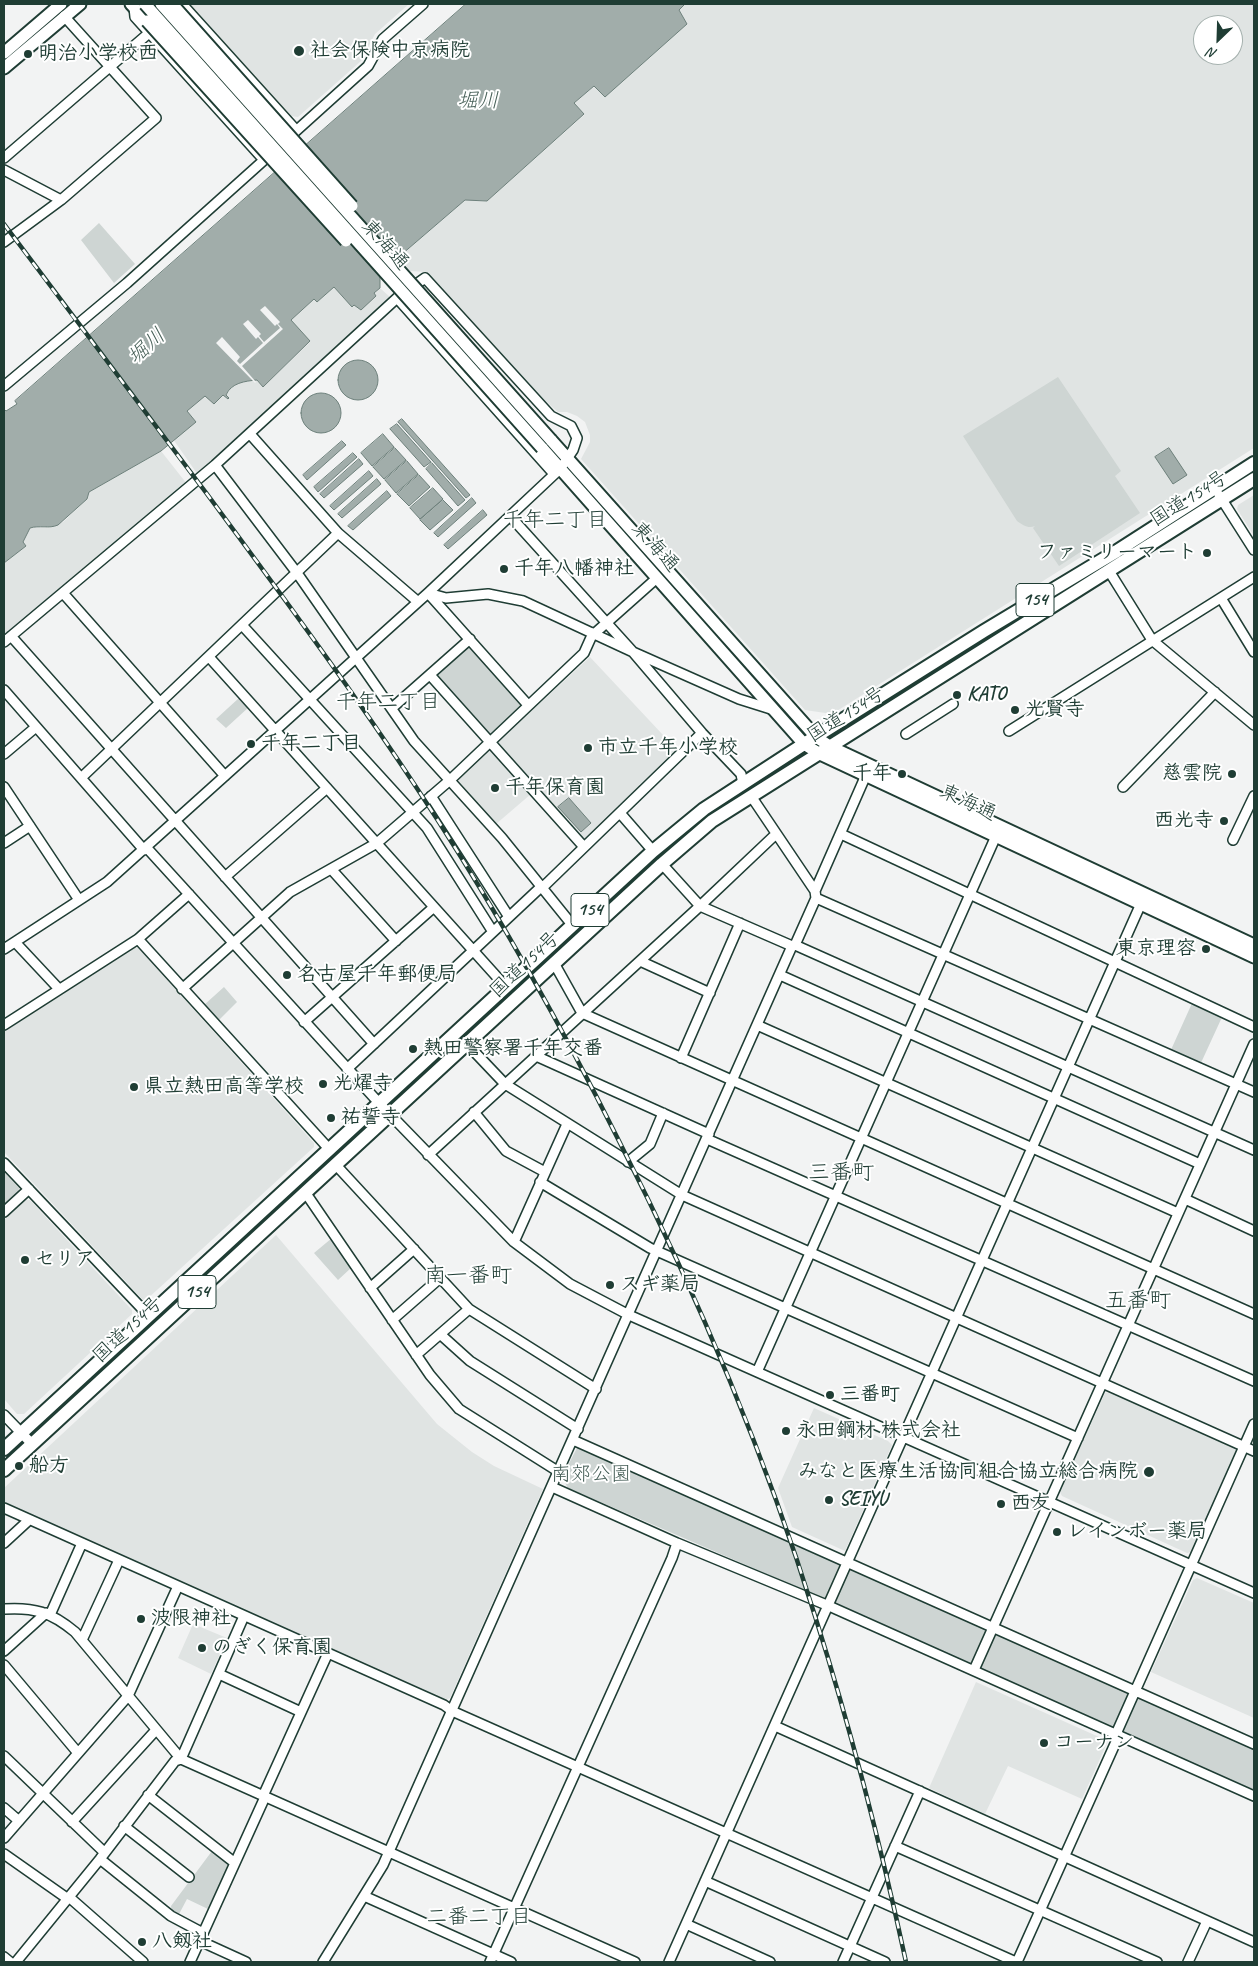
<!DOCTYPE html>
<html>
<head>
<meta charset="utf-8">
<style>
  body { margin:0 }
  #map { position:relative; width:1258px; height:1966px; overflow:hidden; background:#f2f3f3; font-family:Caveat,sans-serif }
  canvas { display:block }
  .frame { position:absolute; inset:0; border:5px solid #1f3d34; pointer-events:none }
  .north { position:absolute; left:1193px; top:15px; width:50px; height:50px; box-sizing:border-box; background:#fff; border:1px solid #a5b1ae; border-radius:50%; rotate:204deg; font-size:14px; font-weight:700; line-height:20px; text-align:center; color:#1f3d34 }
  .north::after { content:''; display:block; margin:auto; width:18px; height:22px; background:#1f3d34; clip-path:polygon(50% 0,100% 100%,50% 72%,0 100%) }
</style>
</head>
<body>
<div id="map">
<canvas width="1258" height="1966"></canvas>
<div class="frame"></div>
<div class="north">N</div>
</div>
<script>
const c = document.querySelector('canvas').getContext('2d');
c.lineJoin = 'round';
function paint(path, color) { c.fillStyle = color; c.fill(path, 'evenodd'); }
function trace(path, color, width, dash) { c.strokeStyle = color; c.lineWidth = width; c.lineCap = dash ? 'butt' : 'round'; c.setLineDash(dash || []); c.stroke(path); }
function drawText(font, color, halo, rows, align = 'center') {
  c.font = font + ' Caveat,"Klee One",sans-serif'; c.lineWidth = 4; c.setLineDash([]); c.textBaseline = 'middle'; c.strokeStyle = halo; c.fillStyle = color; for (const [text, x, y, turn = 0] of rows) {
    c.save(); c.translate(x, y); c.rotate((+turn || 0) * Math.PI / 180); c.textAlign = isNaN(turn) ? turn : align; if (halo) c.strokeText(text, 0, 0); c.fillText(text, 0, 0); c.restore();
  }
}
paint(new Path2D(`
  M 190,4 L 409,4 L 375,34 L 361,61 L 298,117 L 291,116 Z
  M 685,4 L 1254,4 L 1254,448 L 832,714 L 805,710 L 581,459 L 590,442 L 590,435 L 585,422 L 577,416 L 567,412 L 558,412 L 525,383 L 426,272 L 410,271 L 399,257 L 465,200 L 487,201 L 584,115 L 574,103 L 595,86 L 605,96 L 687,24 L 679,10 ZM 1203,25 L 1233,25 L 1233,55 L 1203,55 Z
  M 334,287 L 352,306 L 354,305 L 359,307 L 376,296 L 374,293 L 380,288 L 391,298 L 198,475 L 173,439 L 195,422 L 186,411 L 205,396 L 220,397 L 223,394 L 228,399 L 226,395 L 228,391 L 233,386 L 245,381 L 257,380 L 263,387 L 310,342 L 291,320 L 314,299 L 317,302 Z
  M 161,451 L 187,484 L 4,636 L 4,563 L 26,546 L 23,542 L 30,528 L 35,526 L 45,528 L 63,522 L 87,499 L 89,492 Z
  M 1254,495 L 1254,536 L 1237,509 L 1238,505 Z
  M 590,657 L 678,751 L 587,840 L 582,840 L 498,746 L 498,742 Z
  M 489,751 L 492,751 L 531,794 L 496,824 L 459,782 L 459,779 Z
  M 133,947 L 138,948 L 314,1143 L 314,1147 L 146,1300 L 143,1300 L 4,1152 L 4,1032 Z
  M 25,1200 L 30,1200 L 132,1310 L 132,1314 L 24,1414 L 17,1414 L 4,1399 L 4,1220 Z
  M 276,1235 L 437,1424 L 472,1452 L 494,1466 L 543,1489 L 450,1698 L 445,1700 L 4,1503 L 4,1488 Z
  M 1109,1392 L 1235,1448 L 1237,1451 L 1192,1552 L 1187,1553 L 1062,1496 L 1060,1492 L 1105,1393 Z
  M 814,1408 L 888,1441 L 892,1445 L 845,1551 L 792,1527 L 778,1488 Z
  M 1197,1578 L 1254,1603 L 1254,1718 L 1151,1672 L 1193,1580 Z
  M 193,1624 L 227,1638 L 211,1674 L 178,1658 Z
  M 976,1682 L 1108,1741 L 1082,1799 L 1008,1766 L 985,1814 L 929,1788 Z`), '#e0e4e3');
paint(new Path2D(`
  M 99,223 L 135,264 L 114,283 L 81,240 Z
  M 1058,377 L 1121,471 L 1115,476 L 1140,513 L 1059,566 L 1033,528 L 1035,526 C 1028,529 1023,525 1017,521 L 963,436 Z
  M 468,647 L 472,647 L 521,702 L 521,706 L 491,735 L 487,734 L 437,678 L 437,674 Z
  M 239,698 L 249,707 L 226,728 L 216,719 Z
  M 224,987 L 237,1002 L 219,1020 L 204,1005 Z
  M 1193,1001 L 1223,1015 L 1200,1065 L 1170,1052 Z
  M 4,1172 L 19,1188 L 18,1193 L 4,1206 Z
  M 332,1238 L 351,1268 L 338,1280 L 314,1253 Z
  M 577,1448 L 581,1448 L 1254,1749 L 1254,1791 L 841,1606 L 568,1488 L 562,1478 L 563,1475 Z
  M 212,1851 L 216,1851 L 228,1861 L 228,1866 L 208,1909 L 187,1899 L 178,1916 L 172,1913 L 171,1906 Z`), '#ced5d3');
const water = new Path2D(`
  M 466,4 L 685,4 L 679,10 L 687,24 L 605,97 L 594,86 L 574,103 L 584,114 L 487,201 L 465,200 L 380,273 L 380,288 L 374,293 L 376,296 L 361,310 L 354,305 L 352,307 L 334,287 L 317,302 L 314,299 L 291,320 L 310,341 L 263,387 L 257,380 C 245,381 231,383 226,395 L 229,398 L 228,399 L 223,395 L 214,404 L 205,396 L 187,411 L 196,422 L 161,451 L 89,492 L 87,499 L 58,525 C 49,529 39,525 30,528 L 23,542 L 26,546 L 4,563 L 4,409 L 6,411 L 17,404 L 15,401 Z
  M338 380a20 20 0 1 1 40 0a20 20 0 1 1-40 0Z
  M301 413a20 20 0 1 1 40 0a20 20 0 1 1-40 0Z
  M 402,419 L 470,495 L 466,498 L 398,422 Z
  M 397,424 L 431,462 L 424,467 L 390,429 Z
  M 383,434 L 394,447 L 372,466 L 361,453 Z
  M 342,441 L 346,445 L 307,480 L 303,475 Z
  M 395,448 L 406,460 L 384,479 L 373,467 Z
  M 1169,448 L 1187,475 L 1173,484 L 1155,457 Z
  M 353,453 L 357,457 L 318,492 L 314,487 Z
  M 359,459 L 363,464 L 324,498 L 320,494 Z
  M 407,461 L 418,474 L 396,493 L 385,480 Z
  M 432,463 L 465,500 L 458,506 L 426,469 Z
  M 369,471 L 373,476 L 334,510 L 330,506 Z
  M 419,475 L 430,487 L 409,506 L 397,494 Z
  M 377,479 L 381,484 L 342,518 L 338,514 Z
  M 433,488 L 443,499 L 420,519 L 410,508 Z
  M 387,491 L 391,496 L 353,530 L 348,526 Z
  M 472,498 L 476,503 L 438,537 L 434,533 Z
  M 443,500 L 453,510 L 430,530 L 420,520 Z
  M 483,510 L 487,515 L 448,549 L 444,545 Z
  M 569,798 L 591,823 L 581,832 L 558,807 Z`);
paint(water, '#a1adaa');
trace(water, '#6d807b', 1);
paint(new Path2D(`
  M 265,306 L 280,322 L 278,324 L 283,329 L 242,366 L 256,382 L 255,383 L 216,343 L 222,337 L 240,357 L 237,361 L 240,364 L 263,343 L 258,337 L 256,339 L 243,324 L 248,320 L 261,334 L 259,336 L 264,342 L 280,328 L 277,324 L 275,326 L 260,310 Z`), '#f2f3f3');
const minor = new Path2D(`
  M 182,4 L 296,130
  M 134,7 L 135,17 L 264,160
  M 286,140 L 368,66 L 383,39 L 423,4
  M 4,158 L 149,33
  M 4,170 L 61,200
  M 4,242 L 61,200 L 156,118 L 64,16
  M 4,386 L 127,283 L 273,152
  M 250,434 L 338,533 L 417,601
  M 215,465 L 297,573 L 414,741 L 502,838 L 573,926
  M 1219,495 L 1254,550
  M 510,516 L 633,652 L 702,733 L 741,774 L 743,784
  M 1109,571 L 1152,640 L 1254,725
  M 63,593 L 225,776
  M 428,593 L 446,598 L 488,594 L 523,601 L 633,652 L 739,699 L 774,710
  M 428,593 L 528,705
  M 1221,598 L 1254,652
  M 242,625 L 427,828 L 493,932
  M 594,634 L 657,578
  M 11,636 L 374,1044
  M 4,642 L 215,465 L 397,298 L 554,474
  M 209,657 L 506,987
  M 430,675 L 584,847
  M 4,690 L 144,850
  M 392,708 L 470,639
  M 1009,731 L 1254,577
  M 906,734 L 953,704
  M 4,754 L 36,727
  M 81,778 L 338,533
  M 4,787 L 79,900
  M 1123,787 L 1215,692
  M 431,796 L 509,917
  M 751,796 L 815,891
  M 620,813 L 653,851
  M 841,834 L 1254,1027
  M 1233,840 L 1254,796
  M 4,843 L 30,826
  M 146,847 L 379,1103 L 514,1242 L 570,1284 L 629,1315 L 1254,1593
  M 662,864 L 700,906 L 792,946 L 795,945 L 1254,1150
  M 332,870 L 396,941
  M 225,877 L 327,788
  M 543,887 L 702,733
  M 816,898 L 1254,1092
  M 138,939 L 330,1150
  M 15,942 L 59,989
  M 795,945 L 816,898 L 815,891 L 866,775
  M 4,949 L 107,882 L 428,593 L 560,469 L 573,450 L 577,438 L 571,426 L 551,416 L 425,278 L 397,298
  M 640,961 L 710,993
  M 554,963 L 582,1013 L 1254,1314
  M 780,975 L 1200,1164
  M 182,989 L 290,892 L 377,843 L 450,780 L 584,653 L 593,633
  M 304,1022 L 434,907
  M 4,1025 L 138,939 L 189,894
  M 757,1025 L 1178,1213
  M 467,1044 L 505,1084 L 682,1195 L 1254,1451
  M 536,1056 L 709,1134
  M 681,1058 L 740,923
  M 347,1069 L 542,886
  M 474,1112 L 506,1151 L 545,1172
  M 707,1139 L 1254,1381
  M 428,1155 L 700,906 L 776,834
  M 628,1162 L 650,1144 L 663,1113
  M 4,1163 L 149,1316
  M 335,1164 L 469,1309 L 596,1389
  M 540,1182 L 650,1248 L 1078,1438
  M 305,1192 L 430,1375 L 459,1409 L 559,1472
  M 1185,1199 L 1254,1231
  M 4,1212 L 29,1189
  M 514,1242 L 567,1124
  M 370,1288 L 414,1249
  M 392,1320 L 440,1278
  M 440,1334 L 470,1361 L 578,1429
  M 416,1355 L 469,1309
  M 757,1372 L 996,836
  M 4,1415 L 32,1444
  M 573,1440 L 1254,1744
  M 552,1487 L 677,1543 L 829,1606 L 1254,1796
  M 4,1508 L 444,1705 L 452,1711 L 1016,1962
  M 4,1543 L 29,1520
  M 4,1609 C 34,1607 51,1612 75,1632 L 181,1759 L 635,1962
  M 50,1615 L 82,1543
  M 82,1640 L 119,1560
  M 4,1651 L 46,1613
  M 4,1665 L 78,1753
  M 974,1670 L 1254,1044
  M 219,1674 L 301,1712
  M 775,1726 L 1254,1942
  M 1116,1734 L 1254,1424
  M 4,1756 L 104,1852
  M 148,1795 L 235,1863
  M 263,1796 L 328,1653
  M 4,1808 L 19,1821
  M 72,1822 L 156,1730
  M 124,1826 L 189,1877
  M 4,1838 L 128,1696 L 178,1586
  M 895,1846 L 1157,1962
  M 4,1854 L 68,1899
  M 100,1859 L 171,1916 L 203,1933
  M 705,1881 L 885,1962
  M 364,1896 L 511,1962
  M 69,1897 L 143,1962
  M 686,1924 L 770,1962
  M 200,1941 L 246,1962
  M 4,1957 L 10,1962
  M 16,1962 L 100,1859 L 175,1761 L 181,1759 L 244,1616
  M 190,1962 L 265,1797
  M 323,1962 L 383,1865 L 792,946
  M 490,1962 L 672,1558 L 677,1543
  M 669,1962 L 1143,899
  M 843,1962 L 920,1791
  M 1017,1962 L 1119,1735
  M 1188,1962 L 1207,1921`);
const major = new Path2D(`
  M 131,4 L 147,21
  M 4,53 L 61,4
  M 4,68 L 80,4
  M 551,440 L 816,737 L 831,747 L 1254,945
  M 542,448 L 804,744 L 820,754 L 1254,957`);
const highway = new Path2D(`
  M 4,1449 L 653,851 L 704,809 L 804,744 L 984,631 L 1117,551 L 1254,463
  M 4,1470 L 662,864 L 712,821 L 1254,479`);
trace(minor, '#1f3d34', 12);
trace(major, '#1f3d34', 15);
trace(highway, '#1f3d34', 16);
trace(minor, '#fff', 9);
trace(major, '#fff', 11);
trace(highway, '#fff', 12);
const rail = new Path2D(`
  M 4,224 C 71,314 139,404 207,494 C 286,601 365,707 437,819 C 503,922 563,1029 618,1139 C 696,1292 764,1451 815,1616 C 851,1730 881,1846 906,1962`);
trace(rail, '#1f3d34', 4.5);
trace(rail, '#fff', 2.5, [8]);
const majorBridge = new Path2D(`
  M 145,4 L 542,448
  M 161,4 L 551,440
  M 172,4 L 352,206
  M 147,21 L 346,241`);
trace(majorBridge, '#1f3d34', 15, []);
trace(majorBridge, '#fff', 11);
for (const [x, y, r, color] of [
  [299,51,6,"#1f3d34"],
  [28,54,5,"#1f3d34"],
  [1207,553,5,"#1f3d34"],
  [504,569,5,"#1f3d34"],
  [957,695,5,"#1f3d34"],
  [1015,710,5,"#1f3d34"],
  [251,744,5,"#1f3d34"],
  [588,748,5,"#1f3d34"],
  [902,774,5,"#1f3d34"],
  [1232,774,5,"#1f3d34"],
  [495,788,5,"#1f3d34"],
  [1224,821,5,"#1f3d34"],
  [1206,949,5,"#1f3d34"],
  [287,975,5,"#1f3d34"],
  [413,1049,5,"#1f3d34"],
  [323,1084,5,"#1f3d34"],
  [134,1087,5,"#1f3d34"],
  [331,1118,5,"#1f3d34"],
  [25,1260,5,"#1f3d34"],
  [610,1285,5,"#1f3d34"],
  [830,1395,5,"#1f3d34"],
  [786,1431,5,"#1f3d34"],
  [19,1466,5,"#1f3d34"],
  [1149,1472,6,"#1f3d34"],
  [829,1500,5,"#1f3d34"],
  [1001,1504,5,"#1f3d34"],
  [1057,1532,5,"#1f3d34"],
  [141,1619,5,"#1f3d34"],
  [202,1648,5,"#1f3d34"],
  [1044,1743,5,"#1f3d34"],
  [142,1942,5,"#1f3d34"]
]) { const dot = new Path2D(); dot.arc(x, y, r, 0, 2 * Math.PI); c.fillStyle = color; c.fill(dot); trace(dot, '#fff', 2); }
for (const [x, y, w] of [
  [1035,600,38],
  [590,910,38],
  [197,1292,38]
]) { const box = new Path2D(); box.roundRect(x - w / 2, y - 16.5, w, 33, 4); c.fillStyle = '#fff'; c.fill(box); trace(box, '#1f3d34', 1); }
drawText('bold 19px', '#1f3d34', null, [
  ["154",1035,600],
  ["154",590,910],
  ["154",197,1292]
]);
drawText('bold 20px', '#1f3d34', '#fff', [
  ["社会保険中京病院",310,51],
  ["明治小学校西",38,54],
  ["ファミリーマート",1197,553,"right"],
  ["千年八幡神社",514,569],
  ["KATO",967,695],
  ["光賢寺",1025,710],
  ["千年二丁目",261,744],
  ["市立千年小学校",598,748],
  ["千年",892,774,"right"],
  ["慈雲院",1222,774,"right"],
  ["千年保育園",505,788],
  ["西光寺",1214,821,"right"],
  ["東京理容",1196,949,"right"],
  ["名古屋千年郵便局",297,975],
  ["熱田警察署千年交番",423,1049],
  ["光燿寺",333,1084],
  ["県立熱田高等学校",144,1087],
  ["祐誓寺",341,1118],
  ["セリア",35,1260],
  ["スギ薬局",620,1285],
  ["三番町",840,1395],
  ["永田鋼材 株式会社",796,1431],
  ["船方",29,1466],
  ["みなと医療生活協同組合協立総合病院",1138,1472,"right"],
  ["SEIYU",839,1500],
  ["西友",1011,1504],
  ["レインボー薬局",1067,1532],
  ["波限神社",151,1619],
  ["のぎく保育園",212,1648],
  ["コーナン",1054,1743],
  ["八剱社",152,1942]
], 'left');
drawText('20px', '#1f3d34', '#fff', [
  ["東海通",385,245,48],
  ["国道154号",1189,499,-32],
  ["東海通",655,547,48],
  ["国道154号",846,715,-32],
  ["東海通",968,803,25],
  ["国道154号",525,965,-43],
  ["国道154号",128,1330,-43]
]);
drawText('20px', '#425b54', '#fff', [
  ["南郊公園",591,1475]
]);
drawText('italic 21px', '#465f57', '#fff', [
  ["堀川",478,101],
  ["堀川",147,347,-42]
]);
drawText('21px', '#1f3d34', '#fff', [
  ["千年二丁目",555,520],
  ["千年二丁目",388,702],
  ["二番二丁目",479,1917]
]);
drawText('22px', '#1f3d34', '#fff', [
  ["三番町",841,1173],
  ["南一番町",468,1276],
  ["五番町",1138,1301]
]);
</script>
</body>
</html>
